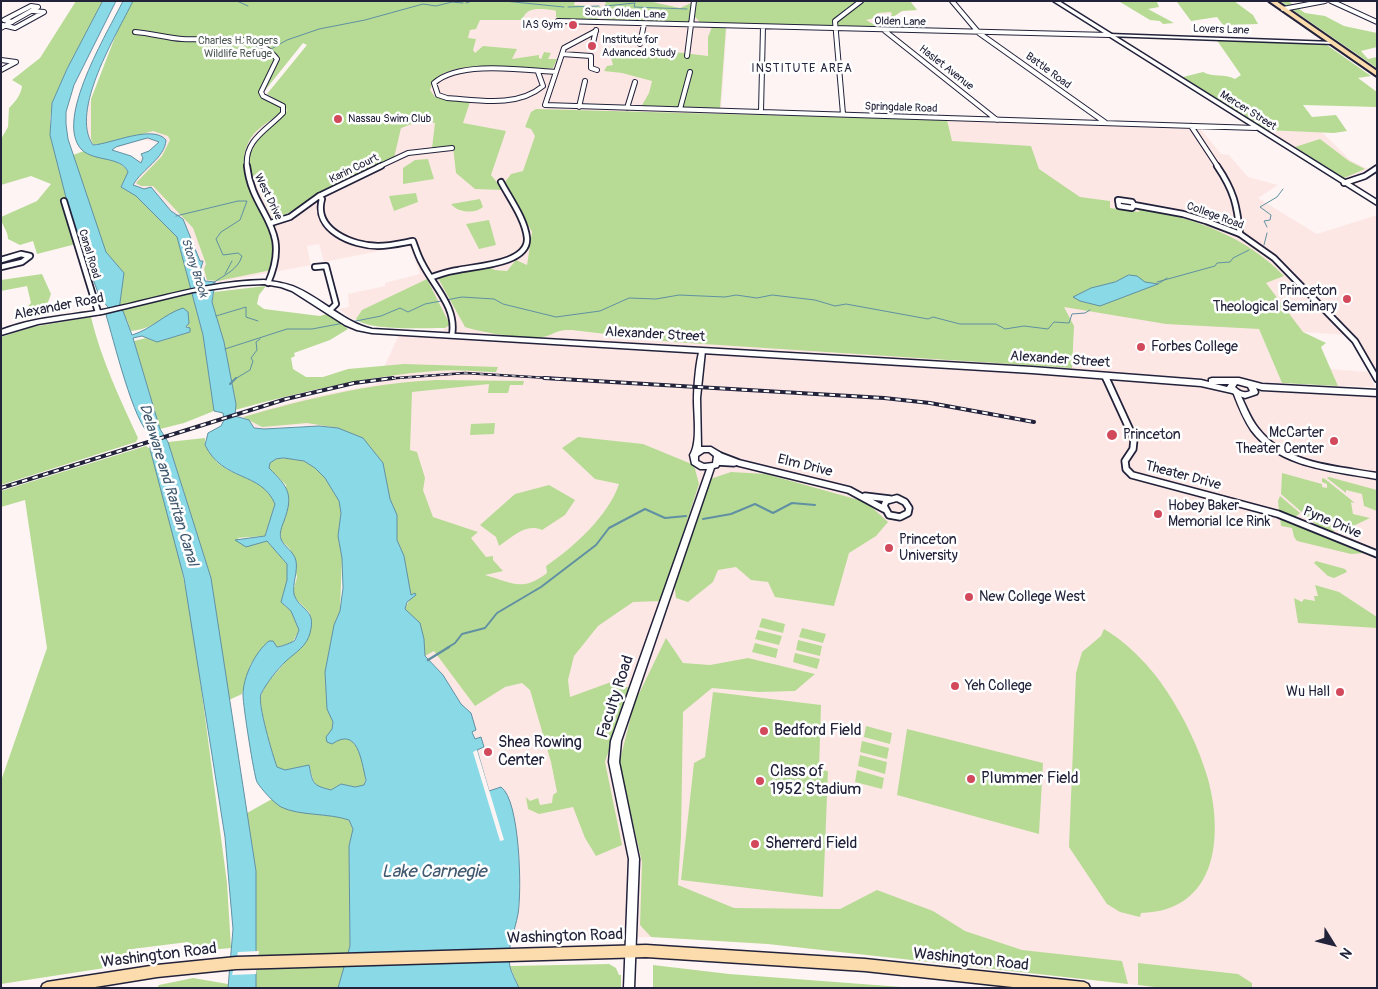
<!DOCTYPE html>
<html>
<head>
<meta charset="utf-8">
<style>
  body { margin:0 }
  #map { position:relative; width:1378px; height:989px; overflow:hidden; background:#fef4f3; font-family:Pangolin,sans-serif }
  canvas { display:block }
  .frame { position:absolute; inset:0; border:2px solid #22223b; pointer-events:none }
  .north { position:absolute; left:1308px; top:919px; width:50px; height:50px; -webkit-text-stroke:4px #fff; paint-order:stroke; rotate:126deg; font-size:14px; font-weight:700; line-height:20px; text-align:center; color:#22223b }
  .north::after { content:''; display:block; margin:auto; width:18px; height:22px; background:#22223b; clip-path:polygon(50% 0,100% 100%,50% 72%,0 100%) }
</style>
</head>
<body>
<div id="map">
<canvas width="1378" height="989"></canvas>
<div class="frame"></div>
<div class="north">N</div>
</div>
<script>
const c = document.querySelector('canvas').getContext('2d');
c.lineJoin = 'round';
function paint(path, color) { c.fillStyle = color; c.fill(path, 'evenodd'); }
function trace(path, color, width, dash) { c.strokeStyle = color; c.lineWidth = width; c.lineCap = dash ? 'butt' : 'round'; c.setLineDash(dash || []); c.stroke(path); }
function drawText(font, color, halo, rows, align = 'center') {
  c.font = font + ' Pangolin,sans-serif'; c.lineWidth = 5; c.setLineDash([]); c.textBaseline = 'middle'; c.strokeStyle = halo; c.fillStyle = color; for (const [text, x, y, turn = 0] of rows) {
    c.save(); c.translate(x, y); c.rotate((+turn || 0) * Math.PI / 180); c.textAlign = isNaN(turn) ? turn : align; if (halo) c.strokeText(text, 0, 0); c.fillText(text, 0, 0); c.restore();
  }
}
paint(new Path2D(`
  M 571,1 L 910,1 L 917,10 L 902,11 L 890,19 L 890,29 L 727,25 L 721,112 L 1198,126 L 1221,154 L 1229,155 L 1248,177 L 1278,185 L 1258,198 L 1317,234 L 1377,215 L 1377,374 L 1356,340 L 1278,265 L 1346,335 L 1259,329 L 1286,392 L 1377,397 L 1377,988 L 1163,988 L 768,944 L 651,937 L 511,940 L 518,914 L 520,889 L 519,859 L 489,791 L 477,750 L 481,737 L 475,739 L 471,713 L 461,704 L 443,675 L 425,656 L 424,639 L 338,428 L 300,425 L 264,429 L 253,428 L 249,420 L 239,417 L 306,398 L 376,384 L 399,335 L 442,339 L 444,328 L 371,325 L 350,318 L 339,309 L 349,307 L 348,294 L 385,286 L 385,283 L 420,274 L 410,247 L 404,246 L 324,262 L 319,244 L 307,246 L 311,265 L 189,288 L 124,193 L 125,173 L 158,142 L 142,140 L 89,156 L 79,148 L 73,131 L 74,114 L 76,102 L 348,102 L 475,9 Z
  M 1264,130 L 1322,132 L 1350,160 L 1368,169 L 1355,176 L 1342,179 Z
  M 1330,369 L 1368,372 L 1375,387 L 1338,386 Z`), '#fde7e5');
paint(new Path2D(`
  M 76,1 L 103,1 L 67,69 L 52,103 L 50,120 L 50,135 L 80,243 L 37,254 L 33,241 L 20,245 L 8,239 C 8,230 1,225 1,217 L 37,201 L 51,184 L 31,176 L 1,185 L 1,139 L 8,127 L 9,108 C 15,102 21,95 22,86 L 12,80 L 40,58 Z
  M 129,1 L 575,1 L 574,5 L 601,7 L 597,21 L 560,19 L 556,17 L 556,11 L 553,10 C 540,9 527,6 522,20 L 480,20 L 476,29 L 470,30 L 468,38 L 476,39 L 473,50 L 475,53 L 483,46 L 517,49 L 512,59 L 539,55 L 539,58 L 541,59 L 544,52 L 551,53 L 548,59 L 557,59 L 553,68 C 539,70 524,70 509,70 C 483,69 454,61 433,81 L 430,90 L 435,97 L 470,102 L 463,123 L 506,131 L 491,175 L 503,190 L 475,189 L 456,173 L 453,147 L 432,148 L 435,123 L 422,120 L 401,128 L 394,158 L 335,186 L 274,221 L 246,161 L 262,133 L 287,111 L 285,105 L 267,94 L 307,45 L 303,43 L 262,94 L 280,106 L 281,113 C 271,120 255,129 249,141 C 234,170 257,194 267,221 C 274,237 274,254 271,270 L 218,281 L 207,280 L 204,269 L 206,264 L 193,228 L 153,186 L 141,186 L 136,183 L 162,156 L 170,140 L 168,136 L 153,131 L 103,145 L 93,144 L 91,139 L 91,99 Z
  M 606,1 L 648,1 L 680,8 L 691,3 L 689,24 L 603,22 L 604,18 L 629,19 L 637,16 L 638,11 L 633,9 L 604,10 Z
  M 696,1 L 859,1 L 836,17 L 833,27 L 701,23 L 694,16 Z
  M 863,1 L 910,1 L 917,10 L 902,11 L 890,19 L 890,29 L 883,26 L 888,22 L 884,18 L 892,15 L 891,12 L 877,13 L 874,18 L 866,20 L 882,29 L 838,27 L 838,20 Z
  M 1234,1 L 1253,15 L 1258,24 L 1223,25 L 1217,17 L 1191,21 L 1177,2 L 1157,2 L 1159,7 L 1148,9 L 1174,23 L 1163,24 L 1160,21 L 1150,20 L 1120,2 Z
  M 1280,1 L 1288,1 L 1305,13 L 1325,16 L 1344,26 L 1377,33 L 1377,47 L 1361,51 L 1368,59 L 1377,57 L 1377,68 Z
  M 712,27 L 726,27 L 720,109 L 641,107 L 649,93 L 652,81 L 622,73 L 604,71 L 607,66 L 613,65 L 610,54 L 675,52 L 708,56 L 708,37 Z
  M 1216,39 L 1324,43 L 1371,76 L 1358,78 L 1377,92 L 1377,107 L 1303,105 L 1312,117 L 1336,115 L 1347,131 L 1334,133 L 1264,130 L 1183,77 L 1203,72 C 1214,78 1224,73 1235,79 L 1241,75 Z
  M 536,109 L 947,120 L 952,141 L 1031,146 L 1039,169 L 1080,197 L 1110,201 L 1110,208 L 1139,212 L 1138,208 C 1192,217 1246,236 1284,276 L 1266,283 L 1303,332 L 1326,343 L 1321,347 L 1338,386 L 1282,383 L 1259,329 L 1166,324 L 1064,307 L 1074,326 L 1072,368 L 673,342 L 572,330 C 555,329 553,336 542,337 C 522,339 484,333 465,327 L 438,278 L 488,267 L 495,270 L 507,271 L 516,260 L 527,265 L 532,232 L 505,182 L 511,174 L 523,171 L 535,136 L 531,129 L 525,127 L 531,112 Z
  M 1320,139 L 1349,161 L 1365,169 L 1344,178 L 1295,147 Z
  M 84,151 C 98,158 120,158 128,172 L 121,187 L 136,196 L 177,237 L 203,335 L 214,411 L 184,423 L 160,429 L 134,341 L 146,338 L 157,342 L 190,332 L 187,325 L 171,314 C 157,322 147,330 131,331 L 127,320 L 119,310 L 124,273 L 106,252 L 73,155 Z
  M 428,159 L 434,179 L 403,184 L 403,168 L 415,160 Z
  M 416,193 L 418,202 L 394,211 L 389,196 Z
  M 480,199 L 483,207 C 475,214 458,213 451,204 Z
  M 489,220 L 496,245 L 479,249 L 466,224 Z
  M 42,274 L 51,294 L 44,313 L 15,320 L 31,303 L 27,286 L 1,291 L 1,280 Z
  M 427,279 L 450,325 L 445,328 C 427,328 367,331 356,319 L 362,310 Z
  M 266,286 L 259,295 L 257,304 L 264,309 L 320,316 L 327,314 L 348,329 L 330,340 L 294,353 L 295,356 L 291,358 L 293,369 L 306,377 L 323,377 L 348,369 L 404,364 L 498,367 L 496,372 C 476,372 455,369 435,371 C 366,376 301,392 235,410 L 236,404 L 224,342 L 212,302 L 214,292 Z
  M 91,317 C 101,359 120,399 138,438 L 136,442 L 1,485 L 1,337 L 32,327 Z
  M 436,380 L 524,381 L 523,385 L 510,385 L 508,393 L 488,393 L 489,384 L 412,392 L 410,450 L 417,452 L 425,478 L 423,490 L 433,517 L 478,532 L 471,538 L 486,557 L 493,556 L 493,560 L 503,571 L 485,575 C 513,583 522,592 547,573 L 546,566 C 573,548 609,515 619,484 L 595,479 L 562,448 L 578,437 L 643,444 L 694,465 L 699,484 L 661,601 L 633,602 L 598,626 L 574,656 L 568,680 L 570,697 L 611,682 L 630,688 L 605,762 L 622,845 L 596,856 L 585,838 L 573,807 L 539,814 L 528,809 L 526,797 L 530,801 L 538,798 L 540,805 L 552,803 L 553,795 L 557,792 L 551,762 L 530,690 L 522,683 L 505,687 L 475,706 L 434,651 L 425,656 L 424,639 L 405,609 L 411,596 L 404,556 L 397,540 L 397,515 L 390,499 L 383,463 L 363,438 L 338,428 L 307,423 L 262,427 L 243,417 C 306,399 370,383 436,380 Z
  M 495,423 L 494,434 L 470,435 L 471,424 Z
  M 205,438 L 205,445 C 210,452 215,462 222,466 C 242,480 265,479 275,504 L 265,536 L 237,538 L 255,545 L 256,542 L 267,541 L 287,564 L 287,580 L 281,602 L 291,611 L 299,630 L 292,643 L 277,647 L 274,645 L 251,663 L 242,694 L 229,700 L 211,578 L 168,442 Z
  M 146,446 L 150,449 L 176,541 L 193,626 L 227,883 L 231,948 L 197,951 L 188,942 L 132,949 L 111,967 L 1,984 L 1,781 L 47,648 L 25,500 L 1,507 L 1,491 Z
  M 285,458 L 304,461 L 315,468 L 325,478 L 339,501 L 341,513 L 338,536 L 342,558 L 340,611 L 334,625 L 325,672 L 327,709 L 333,721 L 331,744 C 336,741 340,736 346,738 C 359,741 369,773 364,785 L 355,787 L 341,784 L 331,790 L 315,786 L 309,765 L 285,770 L 277,767 C 273,756 258,705 261,696 C 265,682 278,672 286,661 C 296,648 302,628 310,613 L 296,599 L 293,592 L 297,577 L 290,549 L 281,540 L 281,528 L 287,512 L 286,485 L 269,468 L 269,463 L 276,459 Z
  M 731,472 L 766,474 L 866,502 L 888,522 L 876,536 L 849,553 L 834,606 L 775,597 L 768,582 L 751,580 L 736,567 L 718,570 L 713,582 L 688,602 L 676,598 L 674,582 L 710,479 Z
  M 1282,473 L 1322,484 L 1322,487 L 1327,488 L 1327,484 L 1322,482 L 1322,478 L 1325,479 L 1355,503 L 1351,502 L 1353,514 L 1370,518 L 1351,527 L 1333,522 L 1334,534 L 1321,529 L 1281,494 Z
  M 1329,477 L 1377,490 L 1377,511 L 1364,506 L 1362,494 L 1346,490 L 1346,493 L 1327,478 Z
  M 549,485 L 575,500 L 565,515 L 542,530 C 525,523 513,537 499,546 L 496,537 L 480,525 L 515,494 Z
  M 1280,496 L 1300,513 L 1294,518 L 1279,511 L 1278,501 Z
  M 1280,517 L 1365,553 L 1351,554 L 1297,541 L 1294,537 L 1292,528 L 1281,526 Z
  M 1316,561 L 1345,569 L 1347,572 L 1334,578 L 1328,576 L 1314,563 Z
  M 1315,585 L 1339,592 L 1377,617 L 1377,628 L 1298,623 L 1294,598 L 1302,602 L 1304,599 L 1315,601 L 1314,596 L 1318,596 Z
  M 762,618 L 785,624 L 783,633 L 759,627 Z
  M 802,628 L 826,634 L 823,643 L 799,637 Z
  M 1104,629 C 1128,643 1151,667 1166,690 C 1184,717 1199,748 1208,779 C 1224,839 1216,911 1141,913 L 1140,917 L 1120,912 L 1107,904 L 1069,847 L 1076,673 L 1082,652 L 1101,636 Z
  M 758,630 L 782,636 L 779,645 L 755,639 Z
  M 666,638 L 683,663 L 710,665 L 748,658 L 815,674 L 795,691 L 759,692 L 712,688 L 683,712 L 681,836 L 678,885 L 734,908 L 840,909 L 877,890 L 933,911 L 965,931 L 1022,950 L 1122,961 L 1128,984 L 768,944 L 651,937 L 640,925 L 642,862 L 619,764 L 634,704 Z
  M 798,640 L 822,646 L 820,656 L 796,650 Z
  M 755,643 L 778,649 L 776,658 L 752,652 Z
  M 795,653 L 820,659 L 817,669 L 793,662 Z
  M 713,692 L 821,705 L 819,770 L 828,771 L 823,897 L 681,880 L 694,763 L 705,757 Z
  M 866,726 L 892,733 L 890,744 L 864,737 Z
  M 907,729 L 1043,763 L 1039,834 L 897,795 Z
  M 862,741 L 889,748 L 887,759 L 860,752 Z
  M 860,755 L 887,762 L 885,774 L 858,766 Z
  M 857,770 L 884,778 L 882,789 L 855,782 Z
  M 272,799 C 293,817 324,811 349,820 L 353,829 L 349,846 L 350,946 L 338,988 L 256,988 L 256,871 L 247,813 Z
  M 1138,963 L 1238,974 L 1252,983 L 1252,988 L 1163,988 L 1138,985 Z
  M 609,964 L 616,968 L 619,975 L 621,975 L 621,988 L 519,988 L 510,966 Z
  M 653,965 L 729,974 L 915,988 L 653,988 Z
  M 193,978 L 228,984 L 228,988 L 157,988 L 159,985 Z`), '#b7db95');
const water = new Path2D(`
  M 103,1 L 116,1 L 74,85 L 66,112 L 66,124 L 68,139 L 106,252 L 124,273 L 119,310 L 123,311 L 132,335 C 152,329 164,314 183,308 L 188,312 L 189,323 L 186,327 L 190,328 L 190,332 L 157,342 L 142,336 L 133,338 L 160,429 L 168,442 L 211,578 L 256,871 L 256,988 L 228,988 L 233,929 L 225,837 L 184,578 L 150,449 L 151,435 C 134,426 113,337 106,315 L 108,307 L 100,298 L 73,225 L 50,135 L 52,103 L 67,69 Z
  M 123,1 L 133,1 C 117,34 69,111 93,145 C 111,144 153,124 166,140 C 165,158 142,169 133,185 L 144,189 L 151,187 L 171,211 L 183,219 L 200,261 L 203,261 L 201,268 L 205,281 L 215,282 L 212,302 L 224,342 L 236,404 L 235,416 L 249,420 L 254,428 L 264,429 L 319,426 L 338,428 L 363,438 L 383,463 L 390,499 L 397,515 L 397,540 L 404,556 L 411,595 L 415,593 L 416,595 L 407,602 L 405,609 L 420,623 L 424,639 L 425,656 L 443,675 L 461,704 L 471,713 L 476,730 L 472,732 L 475,739 L 481,737 L 484,747 L 477,750 L 489,791 L 501,787 C 520,800 522,891 518,914 C 515,931 506,949 510,967 C 512,974 516,981 519,988 L 338,988 L 350,946 L 349,846 L 353,829 L 349,820 C 329,813 299,816 281,807 C 273,802 262,790 257,782 C 254,776 243,705 243,695 C 243,677 255,652 269,641 L 273,641 L 277,647 C 280,647 294,642 295,640 L 299,630 L 291,611 L 281,602 L 287,580 L 287,564 L 267,541 L 246,547 L 235,540 L 265,536 L 275,504 C 261,471 223,482 205,445 L 208,433 L 221,426 L 224,420 L 223,413 L 214,411 L 203,335 L 177,237 L 136,196 L 121,187 L 128,172 C 121,156 95,162 82,150 C 53,121 108,32 123,1 ZM 148,138 L 159,142 L 149,151 L 141,154 L 143,158 L 141,163 L 131,156 L 112,150 L 116,147 ZM 284,458 L 304,461 L 315,468 L 325,478 L 339,501 L 341,513 L 338,536 L 342,558 L 343,588 L 340,611 L 334,625 L 325,672 L 327,709 L 333,722 L 332,729 L 326,737 L 327,742 L 332,744 C 358,726 361,760 366,780 L 364,785 L 355,787 L 341,784 L 331,790 C 312,785 313,784 309,765 L 285,770 L 277,767 C 273,756 257,703 261,694 C 267,682 277,670 286,661 C 296,652 307,646 310,633 C 317,608 299,611 294,594 C 292,586 298,571 296,561 C 294,551 284,547 281,539 C 279,533 282,526 284,521 C 294,494 288,487 269,468 L 270,463 L 276,459 Z
  M 1129,275 L 1137,276 L 1145,282 L 1158,284 L 1100,306 L 1080,301 L 1073,297 L 1091,288 L 1115,282 Z`);
paint(water, '#8ad9e7');
trace(water, '#6090a2', 1);
paint(new Path2D(`
  M 477,750 L 504,840 L 500,841 L 473,752 Z
  M 259,951 L 256,974 L 232,975 L 238,952 Z`), '#fef4f3');
trace(new Path2D(`
  M 237,1 L 248,6
  M 504,1 L 564,7
  M 466,3 L 472,1
  M 605,6 L 635,3 L 634,7 L 687,9
  M 568,7 L 599,6
  M 253,55 L 264,53 L 287,40 L 319,29 L 365,20 L 423,4 L 436,6 L 452,2 L 463,3
  M 176,216 L 238,201 L 247,201 L 240,220 L 221,232 L 216,239 L 223,255 L 238,253 L 242,256 C 238,270 224,275 213,283
  M 1267,227 L 1264,221 L 1270,220 L 1271,215 L 1260,207 L 1277,197 L 1283,189
  M 1264,245 L 1267,233
  M 225,274 L 232,261
  M 1157,282 L 1215,266 L 1217,263 L 1230,262 L 1233,258 L 1249,250
  M 1158,284 L 1167,278
  M 216,316 L 246,307 L 246,317 L 258,321
  M 351,322 L 381,316 L 400,308 L 408,312 L 425,304 L 462,297 L 494,299 L 503,304 L 556,317 L 600,311 L 629,298 L 656,299 L 679,295 L 725,297 L 736,295 L 757,298 L 772,295 L 815,300 L 835,306 L 846,304 L 928,319 L 933,317 L 960,324 L 996,324 L 1005,329 L 1024,326 L 1048,329 L 1054,322 L 1069,323 L 1072,314 L 1085,313 L 1090,310
  M 225,349 L 287,329 L 312,329 L 344,323
  M 235,379 L 250,370 L 253,361 L 251,358 L 257,350 L 256,342 L 260,339`), '#6090a2', 1);
trace(new Path2D(`
  M 230,384 L 236,378
  M 703,519 L 731,514 L 755,504 L 773,513 L 792,503 L 815,505
  M 447,648 L 455,643 L 462,634 L 485,628 L 497,613 L 541,587 L 596,545 L 609,528 L 645,509 L 665,518 L 686,516`), '#6090a2', 2);
trace(new Path2D(`
  M 428,660 L 449,647`), '#6090a2', 2.5);
const minorFar2 = new Path2D(`
  M 952,1 L 979,33 L 1106,123
  M 1331,1 L 1377,22
  M 1283,9 L 1325,1
  M 558,21 L 1109,35
  M 3,25 L 15,28 L 44,12 L 33,11
  M 1,28 L 38,7 L 31,6 L 4,20 L 12,22
  M 596,31 L 564,48 L 545,105 L 1256,128
  M 885,31 L 997,120
  M 135,32 C 151,33 166,38 182,39 C 213,41 256,30 277,59 L 261,92 L 263,96 L 283,106 L 283,113 C 267,130 244,140 247,167
  M 593,43 L 596,30
  M 640,44 L 644,24
  M 562,54 L 591,56 L 591,68 L 597,70
  M 687,56 L 694,1
  M 1,60 L 16,62 L 1,70
  M 538,72 L 543,86 C 517,108 478,100 447,98 L 438,95 L 434,83 C 459,60 524,70 556,72
  M 579,107 L 585,81
  M 627,108 L 635,82
  M 680,109 L 690,72
  M 761,111 L 763,27
  M 843,114 L 835,21 L 861,1
  M 1191,126 L 1218,167
  M 378,167 L 408,153 L 452,148`);
const minorFar1 = new Path2D(`
  M 247,166 C 252,215 293,226 268,283
  M 1217,166 C 1234,191 1237,205 1240,234
  M 1344,183 L 1365,176 L 1377,168
  M 319,196 L 322,199 C 313,230 353,246 378,246 C 390,246 402,243 413,241 C 416,249 418,256 422,263 C 434,287 457,307 452,335
  M 1118,200 L 1132,202 L 1134,205 L 1132,208 L 1119,206 Z
  M 64,201 L 98,312
  M 1134,205 L 1183,214 L 1206,221 L 1240,234 L 1274,258 L 1355,341 L 1377,379
  M 271,223 L 290,217 L 319,196 L 381,166
  M 1,260 L 21,254 L 30,256 L 22,262 L 1,267
  M 315,267 L 326,266 L 336,304 L 329,311
  M 432,277 C 441,274 449,271 458,270 C 476,266 529,264 527,238 C 525,219 510,199 501,182
  M 1105,376 L 1106,379`);
const minor = new Path2D(`
  M 1106,378 L 1134,439 L 1133,449 L 1125,461 L 1126,469 L 1132,475 L 1278,514 L 1377,554
  M 718,455 L 739,463 L 849,490 L 884,509
  M 717,462 L 734,463
  M 865,496 L 890,499
  M 897,498 L 905,502 L 909,508 L 908,513 L 900,517 L 889,515 L 884,506 L 886,501 Z`);
const tertiary = new Path2D(`
  M 1109,34 L 1334,42 L 1336,43 L 1334,44 L 1107,36 L 1107,35 Z
  M 700,349 L 704,349 L 705,351 L 700,398 L 701,447 L 711,447 L 721,453 L 722,460 L 718,467 L 714,468 L 621,741 L 619,762 L 639,859 L 634,988 L 624,988 L 629,859 L 609,762 L 611,741 L 707,469 L 700,469 L 692,464 L 690,455 C 698,443 694,415 694,401 C 694,388 696,361 700,349 ZM 704,452 L 709,452 L 714,456 L 713,463 L 704,464 L 698,461 L 698,456 Z
  M 1234,390 L 1238,390 C 1245,403 1249,417 1258,428 C 1285,464 1336,466 1377,473 L 1377,479 C 1334,471 1279,468 1251,430 C 1243,418 1238,405 1233,392 Z`);
const secondary = new Path2D(`
  M 1053,1 L 1059,1 L 1377,200 L 1377,205 Z
  M 264,280 C 275,282 287,283 297,288 C 324,300 343,322 372,329 L 1032,367 L 1201,380 L 1209,382 L 1209,379 L 1212,378 L 1239,378 L 1262,384 L 1377,390 L 1377,396 L 1262,390 L 1256,388 L 1258,392 L 1257,394 L 1245,398 L 1232,393 L 1201,386 L 1032,373 L 372,333 L 357,330 L 345,325 L 292,291 L 281,287 L 264,284 L 242,285 L 193,292 L 102,314 L 38,324 L 1,335 L 1,330 C 34,317 68,316 102,310 C 156,299 208,281 264,280 ZM 1215,384 L 1229,384 L 1227,387 ZM 1237,384 L 1248,387 L 1250,391 C 1244,394 1239,391 1235,387 Z`);
const primary = new Path2D(`
  M 646,945 L 865,959 L 1084,982 L 1088,984 L 1090,988 L 1022,988 L 865,971 L 646,957 L 236,969 L 157,977 L 89,988 L 41,988 L 43,984 L 47,982 L 157,965 L 236,957 Z`);
const trunk = new Path2D(`
  M 1269,1 L 1276,1 L 1377,71 L 1377,76 Z`);
trace(minorFar2, '#22223b', 6);
trace(minorFar1, '#22223b', 8);
trace(minor, '#22223b', 9);
trace(tertiary, '#22223b', 3);
trace(secondary, '#22223b', 3);
trace(primary, '#22223b', 3);
trace(trunk, '#22223b', 4);
trace(minorFar2, '#fff', 4);
trace(minorFar1, '#fff', 4.5);
trace(minor, '#fff', 5.5);
paint(tertiary, '#fff');
paint(secondary, '#fff');
paint(primary, '#fcdcac');
paint(trunk, '#fcdcac');
const railFar1 = new Path2D(`
  M 384,379 L 465,373 L 565,379`);
const rail = new Path2D(`
  M 544,378 L 884,398 L 930,403 L 1034,422
  M 1,488 L 286,399 L 354,383 L 393,378`);
trace(railFar1, '#22223b', 2.5);
trace(rail, '#22223b', 4);
trace(railFar1, '#fff', 1, [4]);
trace(rail, '#fff', 2, [5.5]);
for (const [x, y, r, color] of [
  [573,25,5,"#d1495b"],
  [592,46,5,"#d1495b"],
  [338,119,5,"#d1495b"],
  [1347,299,5,"#d1495b"],
  [1141,347,5,"#d1495b"],
  [1112,435,6,"#d1495b"],
  [1334,441,5,"#d1495b"],
  [1158,514,5,"#d1495b"],
  [889,548,5,"#d1495b"],
  [969,597,5,"#d1495b"],
  [955,686,5,"#d1495b"],
  [1340,692,5,"#d1495b"],
  [764,731,5,"#d1495b"],
  [488,752,5,"#d1495b"],
  [971,779,5,"#d1495b"],
  [760,781,5,"#d1495b"],
  [755,844,5,"#d1495b"]
]) { const dot = new Path2D(); dot.arc(x, y, r, 0, 2 * Math.PI); c.fillStyle = color; c.fill(dot); trace(dot, '#fff', 2); }
drawText('11px', '#22223b', '#fff', [
  ["South Olden Lane",625,14,2],
  ["Olden Lane",900,22,1],
  ["Lovers Lane",1221,30,2],
  ["Haslet Avenue",946,68,38],
  ["Battle Road",1048,71,36],
  ["Springdale Road",901,108,2],
  ["Mercer Street",1248,111,32],
  ["Karin Court",354,169,-26],
  ["West Drive",268,197,64],
  ["College Road",1215,216,20],
  ["Canal Road",89,254,73]
]);
drawText('11px', '#22223b', '#fff', [
  ["IAS Gym",563,25,"right"],
  ["Institute for",602,40],
  ["Advanced Study",602,53],
  ["Nassau Swim Club",348,119]
], 'left');
drawText('11px', '#4f5a56', '#fff', [
  ["Charles H. Rogers",238,41],
  ["Wildlife Refuge",238,54]
]);
c.letterSpacing = '1px';
drawText('12px', '#22223b', '#fff', [
  ["INSTITUTE AREA",802,69]
]);
c.letterSpacing = '0px';
drawText('italic 12px', '#41596f', '#fff', [
  ["Stony Brook",194,268,72]
]);
drawText('14px', '#22223b', '#fff', [
  ["Princeton",1337,291,"right"],
  ["Theological Seminary",1337,307,"right"],
  ["Forbes College",1151,347],
  ["McCarter",1324,433,"right"],
  ["Theater Center",1324,449,"right"],
  ["Princeton",1123,435],
  ["Hobey Baker",1168,506],
  ["Memorial Ice Rink",1168,522],
  ["Princeton",899,540],
  ["University",899,556],
  ["New College West",979,597],
  ["Yeh College",965,686],
  ["Wu Hall",1330,692,"right"]
], 'left');
drawText('14px', '#22223b', '#fff', [
  ["Alexander Road",59,307,-11],
  ["Alexander Street",655,335,3],
  ["Alexander Street",1060,360,4],
  ["Elm Drive",805,466,14],
  ["Theater Drive",1183,476,15],
  ["Pyne Drive",1332,523,23]
]);
drawText('italic 15px', '#41596f', '#fff', [
  ["Delaware and Raritan Canal",168,485,73]
]);
drawText('16px', '#22223b', '#fff', [
  ["Faculty Road",616,697,-72],
  ["Washington Road",565,937,-2],
  ["Washington Road",159,956,-7],
  ["Washington Road",971,960,6]
]);
drawText('16px', '#22223b', '#fff', [
  ["Bedford Field",774,731],
  ["Shea Rowing",498,743],
  ["Center",498,761],
  ["Class of",770,772],
  ["1952 Stadium",770,790],
  ["Plummer Field",981,779],
  ["Sherrerd Field",765,844]
], 'left');
drawText('italic 18px', '#41596f', '#fff', [
  ["Lake Carnegie",434,872]
]);
</script>
</body>
</html>
